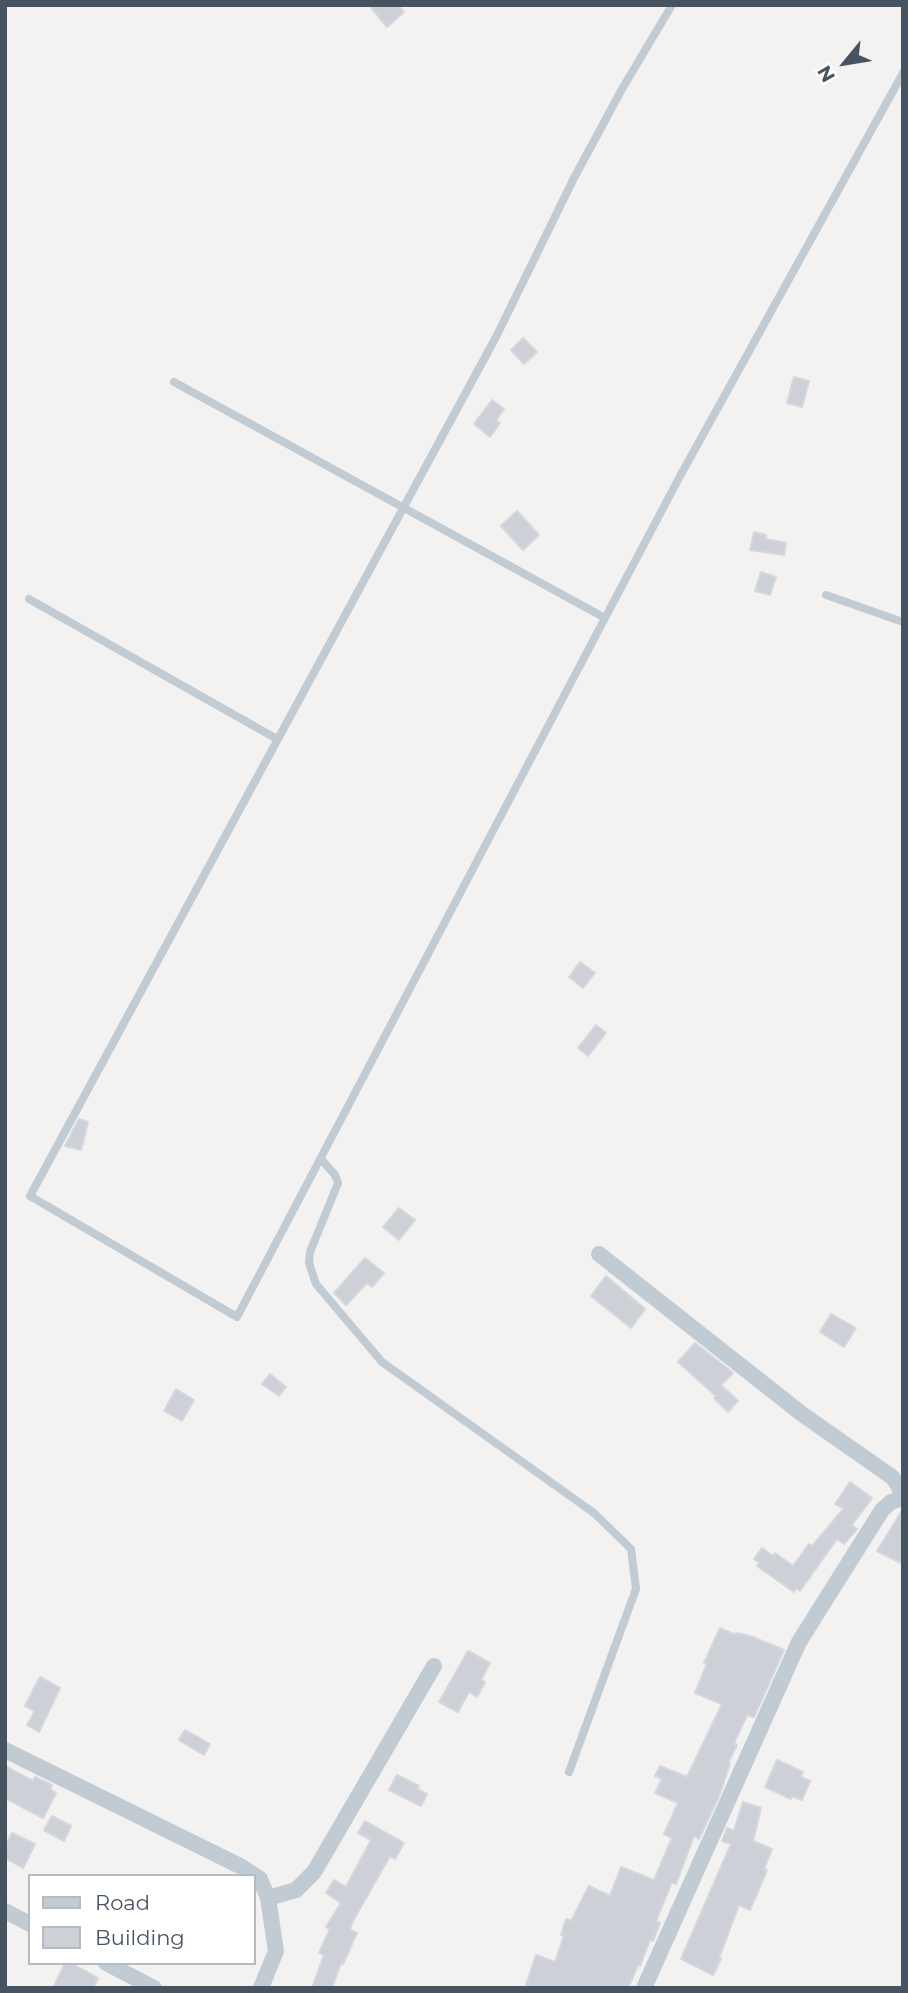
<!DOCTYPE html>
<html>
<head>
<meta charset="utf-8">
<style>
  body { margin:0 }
  #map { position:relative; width:908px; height:1993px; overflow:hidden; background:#f4f1f1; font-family:Montserrat,sans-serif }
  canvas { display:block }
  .frame { position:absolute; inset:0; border:7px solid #465461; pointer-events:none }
  .legend { position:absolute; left:28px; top:1874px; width:228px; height:91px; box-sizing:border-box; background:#fff; border:2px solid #b5bbc0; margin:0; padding:9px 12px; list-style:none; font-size:21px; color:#465461 }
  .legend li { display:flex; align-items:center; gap:14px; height:35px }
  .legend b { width:35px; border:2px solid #b5bbc0 }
  .north { position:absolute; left:810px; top:28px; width:70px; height:70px; -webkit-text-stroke:5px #fff; paint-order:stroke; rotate:240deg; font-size:19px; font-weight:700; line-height:28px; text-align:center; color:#465461 }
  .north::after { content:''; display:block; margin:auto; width:24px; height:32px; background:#465461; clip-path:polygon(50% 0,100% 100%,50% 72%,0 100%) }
</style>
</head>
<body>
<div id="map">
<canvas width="908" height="1993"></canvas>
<div class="frame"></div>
<ul class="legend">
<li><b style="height:9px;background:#c0cbd4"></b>Road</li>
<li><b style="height:19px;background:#cdd0d6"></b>Building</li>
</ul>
<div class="north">N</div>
</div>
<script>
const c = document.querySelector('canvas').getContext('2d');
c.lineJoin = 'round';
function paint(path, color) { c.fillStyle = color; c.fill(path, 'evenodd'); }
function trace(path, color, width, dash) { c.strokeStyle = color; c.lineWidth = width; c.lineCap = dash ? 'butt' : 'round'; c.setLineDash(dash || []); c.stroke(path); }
const building = new Path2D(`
  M 369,5 L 398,5 L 404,12 L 387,27 Z
  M 523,338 L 537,352 L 524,364 L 511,350 Z
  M 794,377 L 809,381 L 802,407 L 787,403 Z
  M 492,400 L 504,409 L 496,420 L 500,423 L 490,437 L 474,424 Z
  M 517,511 L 539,535 L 523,550 L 501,526 Z
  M 754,532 L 766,535 L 765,539 L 786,543 L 784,555 L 750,550 Z
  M 761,572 L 776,577 L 770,595 L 755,591 Z
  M 580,962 L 595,973 L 583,988 L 569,977 Z
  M 596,1025 L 606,1033 L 588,1056 L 578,1048 Z
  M 79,1119 L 88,1122 L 81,1150 L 65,1146 Z
  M 399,1208 L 415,1220 L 399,1240 L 383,1227 Z
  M 365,1258 L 384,1273 L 372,1287 L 367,1283 L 346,1305 L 334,1293 Z
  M 606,1276 L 645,1309 L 631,1328 L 591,1296 Z
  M 831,1314 L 856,1328 L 844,1347 L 820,1332 Z
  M 695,1343 L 733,1373 L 721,1385 L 738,1401 L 728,1412 L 714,1398 L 716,1396 L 678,1362 Z
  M 270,1374 L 286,1387 L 279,1396 L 262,1384 Z
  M 176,1389 L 194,1400 L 182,1421 L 164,1411 Z
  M 850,1482 L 872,1498 L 852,1525 L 857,1529 L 844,1544 L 837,1539 L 800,1591 L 796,1588 L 794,1592 L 757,1566 L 760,1563 L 754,1559 L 762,1548 L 773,1556 L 775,1553 L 793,1566 L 809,1544 L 812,1546 L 844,1508 L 835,1504 Z
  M 903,1509 L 903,1564 L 877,1551 Z
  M 720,1628 L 735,1635 L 736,1633 L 750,1636 L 784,1650 L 754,1717 L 747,1715 L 734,1743 L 737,1745 L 728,1763 L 730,1764 L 719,1796 L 699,1839 L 694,1836 L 676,1884 L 672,1882 L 656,1921 L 660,1923 L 653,1941 L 650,1940 L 640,1966 L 638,1965 L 628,1988 L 525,1988 L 536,1955 L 555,1962 L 564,1936 L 561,1935 L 566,1919 L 571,1921 L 589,1886 L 610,1896 L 621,1867 L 654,1880 L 672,1838 L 664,1834 L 678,1803 L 655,1793 L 662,1779 L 655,1776 L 660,1766 L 687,1777 L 722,1704 L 695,1693 L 707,1664 L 704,1663 Z
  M 468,1651 L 490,1663 L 481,1680 L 485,1682 L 477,1697 L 469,1692 L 458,1712 L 439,1702 Z
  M 40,1677 L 60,1688 L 39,1732 L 27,1725 L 35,1711 L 25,1706 Z
  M 185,1730 L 210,1744 L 204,1755 L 179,1740 Z
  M 777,1760 L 803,1772 L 801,1777 L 810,1781 L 802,1800 L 792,1796 L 791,1799 L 765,1787 Z
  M 5,1766 L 33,1781 L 35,1777 L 52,1785 L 50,1789 L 56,1793 L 43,1818 L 5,1798 Z
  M 397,1775 L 419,1786 L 417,1789 L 427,1794 L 421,1806 L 389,1790 Z
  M 743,1802 L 761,1808 L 753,1841 L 772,1849 L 764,1869 L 767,1870 L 750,1910 L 739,1905 L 719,1958 L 721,1959 L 713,1975 L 681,1959 L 731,1844 L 722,1841 L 727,1828 L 734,1831 Z
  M 52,1816 L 71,1826 L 64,1841 L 44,1830 Z
  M 365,1821 L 404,1843 L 395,1859 L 390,1856 L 353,1921 L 350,1929 L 357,1933 L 343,1964 L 341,1963 L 332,1988 L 312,1988 L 324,1955 L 319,1953 L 330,1929 L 326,1927 L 341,1903 L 326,1893 L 334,1880 L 346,1887 L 371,1840 L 358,1833 Z
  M 12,1833 L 35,1844 L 23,1868 L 5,1858 L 5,1847 Z
  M 65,1963 L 71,1963 L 98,1978 L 93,1988 L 53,1988 Z`);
paint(building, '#cdd0d6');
trace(building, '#d4d7dd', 2);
trace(new Path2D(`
  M 174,382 L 605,618 L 679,478 L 903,73
  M 826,595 L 903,622
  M 29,599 L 277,739
  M 605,618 L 237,1317 L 30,1196 L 496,337 L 574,178 L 622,89 L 672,5
  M 321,1159 L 335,1175 L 338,1183 L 310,1252 L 309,1263 L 316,1284 L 382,1362 L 594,1513 L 631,1549 L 636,1589 L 569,1772`), '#c0cbd4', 8);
trace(new Path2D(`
  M 599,1254 L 802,1414 L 892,1477 L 898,1485 L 903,1498
  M 5,1750 L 240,1866 L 260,1879 L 268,1898 L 276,1951 L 261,1988
  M 268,1898 L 296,1890 L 314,1872 L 434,1666
  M 5,1911 L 30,1924
  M 106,1963 L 154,1988
  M 644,1988 L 799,1642 L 882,1510 L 891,1502 L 903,1498`), '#c0cbd4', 16);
</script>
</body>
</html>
